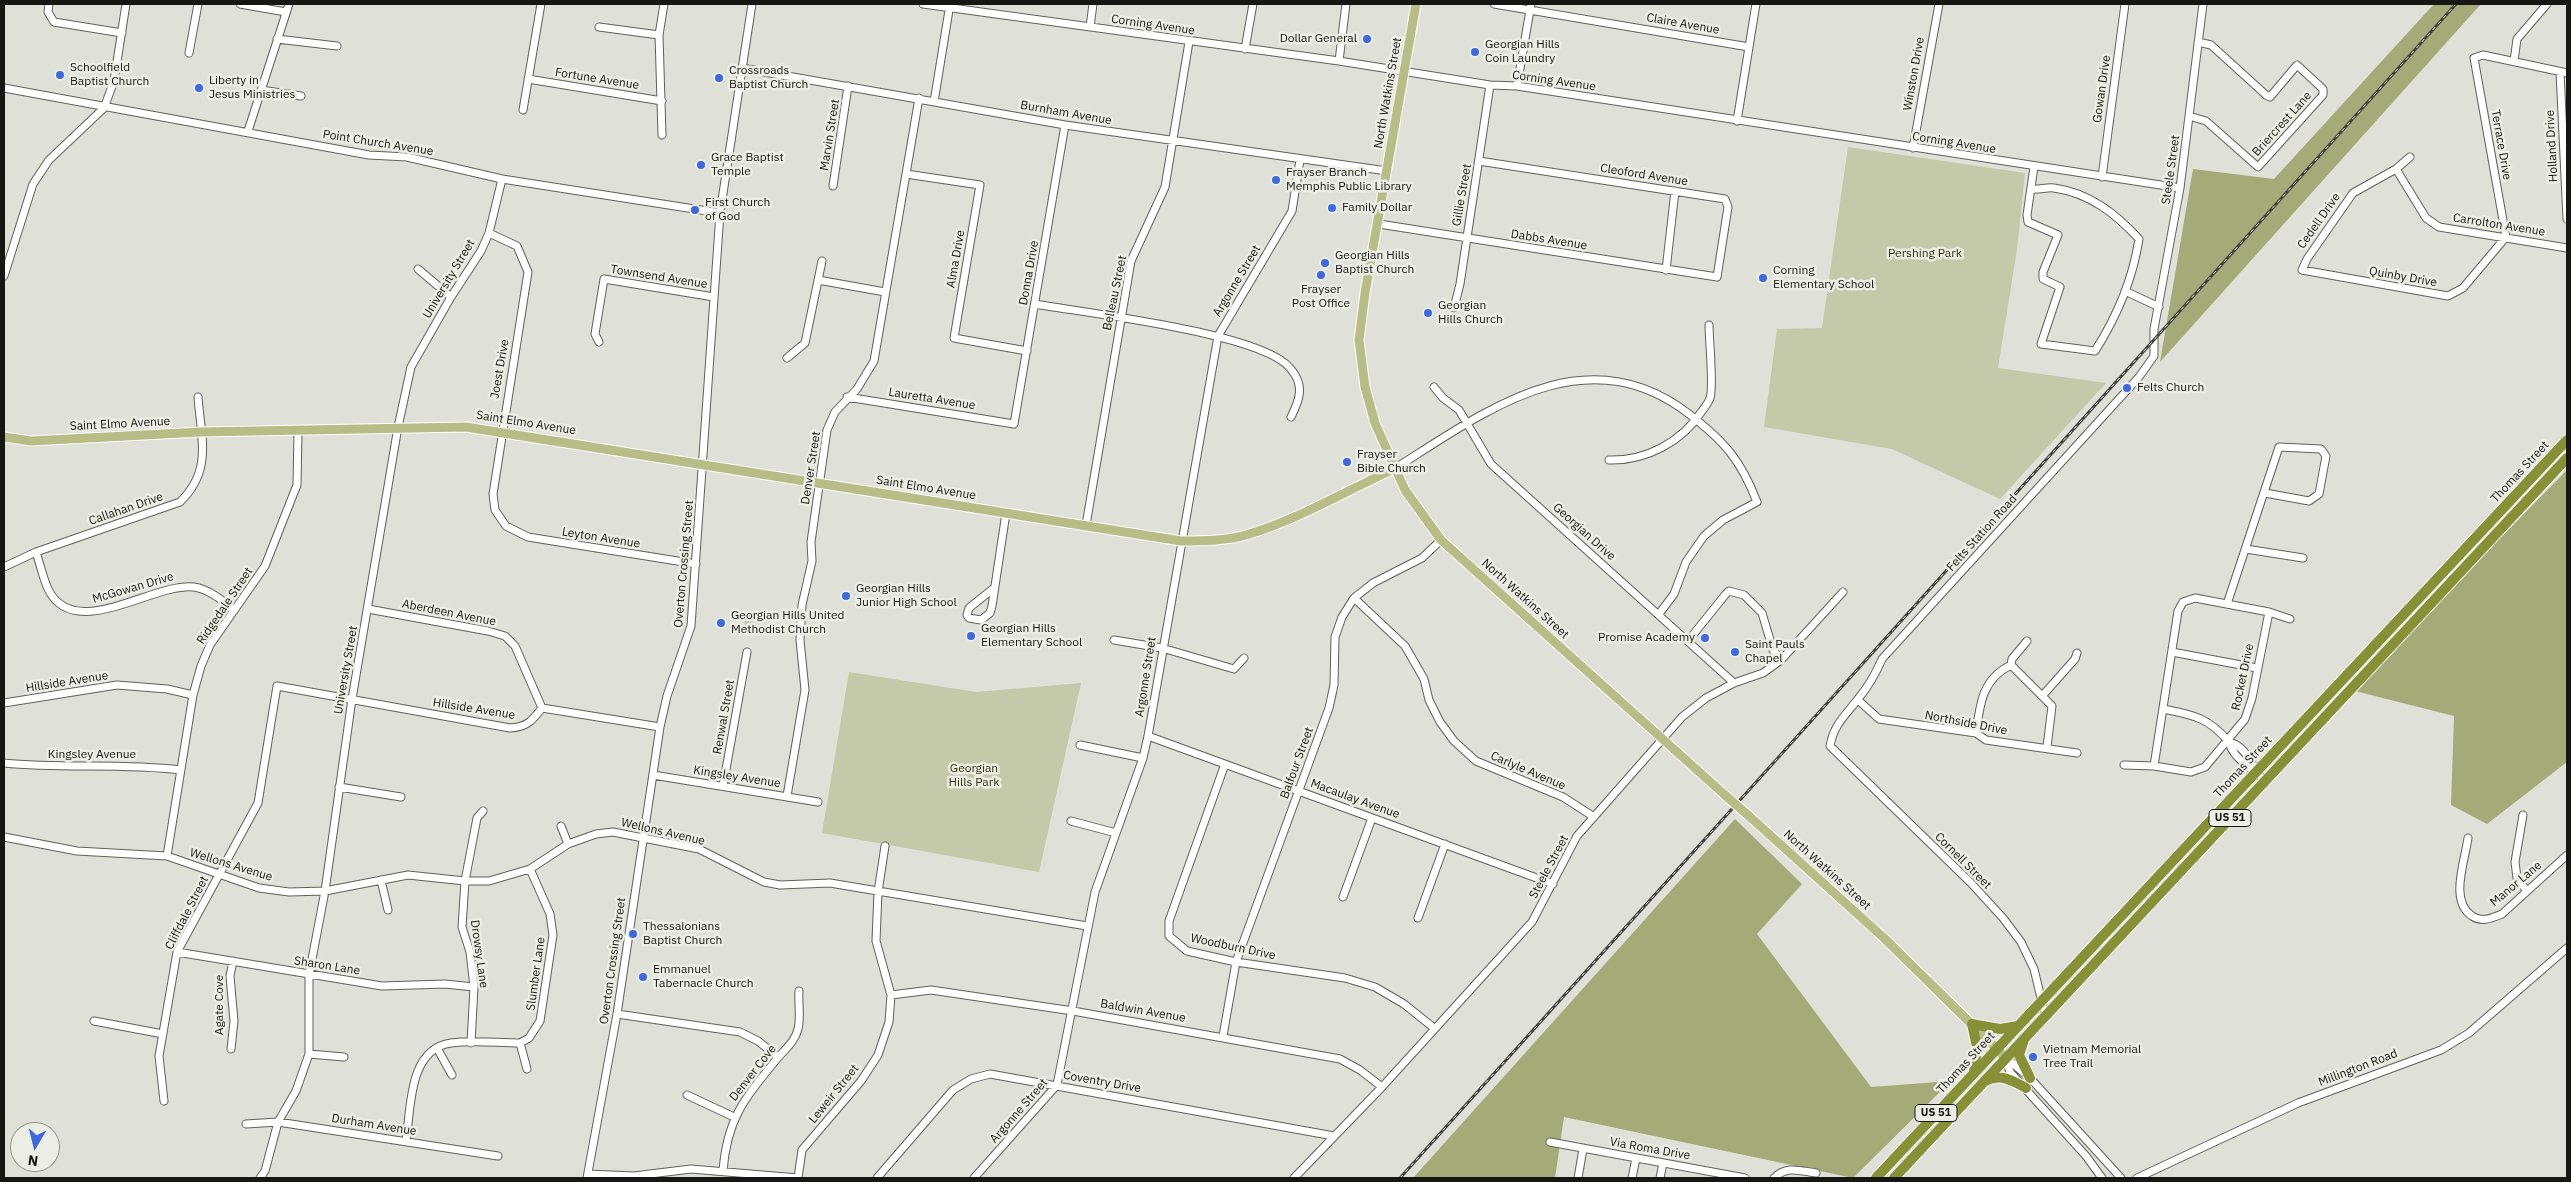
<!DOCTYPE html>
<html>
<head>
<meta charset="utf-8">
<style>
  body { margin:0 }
  #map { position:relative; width:2571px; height:1182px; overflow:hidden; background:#dfe0d7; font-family:"IBM Plex Sans",sans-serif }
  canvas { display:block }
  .frame { position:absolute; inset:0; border:5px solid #161713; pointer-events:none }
  .north { position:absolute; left:10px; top:1122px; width:50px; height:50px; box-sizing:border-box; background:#ecede4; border:1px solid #969790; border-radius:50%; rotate:188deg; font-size:14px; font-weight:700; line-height:20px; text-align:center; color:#161713 }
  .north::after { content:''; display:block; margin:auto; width:18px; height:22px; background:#3f69da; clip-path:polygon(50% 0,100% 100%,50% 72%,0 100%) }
</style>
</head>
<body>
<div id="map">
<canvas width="2571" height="1182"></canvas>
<div class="frame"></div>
<div class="north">N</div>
</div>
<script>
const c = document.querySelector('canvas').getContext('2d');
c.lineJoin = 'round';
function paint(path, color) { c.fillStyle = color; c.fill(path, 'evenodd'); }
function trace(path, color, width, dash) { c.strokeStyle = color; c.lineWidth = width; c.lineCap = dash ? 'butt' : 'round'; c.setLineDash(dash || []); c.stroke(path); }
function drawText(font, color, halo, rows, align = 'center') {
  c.font = font + ' "IBM Plex Sans",sans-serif'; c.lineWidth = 5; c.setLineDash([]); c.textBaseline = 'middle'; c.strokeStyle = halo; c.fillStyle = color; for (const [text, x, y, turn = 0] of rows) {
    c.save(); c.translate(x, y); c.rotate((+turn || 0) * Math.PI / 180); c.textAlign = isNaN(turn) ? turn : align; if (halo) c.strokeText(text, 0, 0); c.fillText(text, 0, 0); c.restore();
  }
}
paint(new Path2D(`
  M 1848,147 L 2025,173 L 2017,249 L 1998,368 L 2106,383 L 2000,499 L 1892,449 L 1764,427 L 1777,329 L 1822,328 Z
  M 746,611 L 755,612 L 753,628 L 744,627 Z
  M 849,672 L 976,692 L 1081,683 L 1039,872 L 822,833 Z`), '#c4c9a9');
paint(new Path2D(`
  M 2434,4 L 2481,4 L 2160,362 L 2193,169 L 2274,179 Z
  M 2567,470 L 2567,762 L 2487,824 L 2451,805 L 2454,716 L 2351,690 Z
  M 1735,819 L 1802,884 L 1757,934 L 1871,1087 L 1951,1081 L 1853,1178 L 1564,1117 L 1555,1178 L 1413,1178 Z`), '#a5ab78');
const minor = new Path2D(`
  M 49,4 L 48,12 L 54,22 L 122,33
  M 240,4 L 286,12
  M 923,4 L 1339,61 L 1490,85 L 1517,86 L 2180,188
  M 1494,4 L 1749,47
  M 599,27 L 659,35
  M 1090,27 L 1093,4
  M 277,39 L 337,46
  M 1245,49 L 1253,4
  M 189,53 L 198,4
  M 1339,61 L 1346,4
  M 2514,61 L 2517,39 L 2547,4
  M 742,68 L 1065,125 L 1387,171
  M 2560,72 L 2567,219
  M 528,79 L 662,101
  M 1517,86 L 1531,4
  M 4,88 L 369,155 L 407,157 L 502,179 L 720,213
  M 261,90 L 301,96
  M 934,102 L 950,4
  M 523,110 L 541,4
  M 2189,116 L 2206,121 L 2258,167 L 2323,95 L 2323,89 L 2297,65 L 2270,97 L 2266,95 L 2211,45 L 2198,42
  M 1737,121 L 1756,4
  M 248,131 L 289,4
  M 662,135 L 659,35 L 664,4
  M 1913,148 L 1939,4
  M 2410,157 L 2396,169 L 2353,193 L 2307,259 L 2302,270 L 2448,296 L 2463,288 L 2506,237 L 2474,58 L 2483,55 L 2567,73
  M 2396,169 L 2426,218 L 2439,227 L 2567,248
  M 906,174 L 980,185 L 954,338 L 1027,351
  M 2102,177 L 2125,4
  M 833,186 L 848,86
  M 2031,189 C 2039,190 2047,187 2054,188 C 2090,193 2116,214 2139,239 C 2133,278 2116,318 2095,351 L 2041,344 L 2060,287 L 2043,279 L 2043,272 L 2058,235 L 2028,222 L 2027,215 L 2034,167
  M 1379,224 L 1717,277 L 1728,207 L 1725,199 L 1479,161
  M 489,233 L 517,246 L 528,272 L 493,494 L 495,510 L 506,526 L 528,537 L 696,564
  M 418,269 L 451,297
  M 1666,270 L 1675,191
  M 4,276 L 33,184 L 49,160 L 104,108 L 114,81 L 126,4
  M 818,280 L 885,292
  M 2125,291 L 2159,307
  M 1035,304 C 1086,313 1261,333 1290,368 C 1305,385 1300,399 1291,417
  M 1454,308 L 1460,284 L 1490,85
  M 599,342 L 595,334 L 604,279 L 714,297
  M 787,358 L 805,343 L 822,261
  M 1434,387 L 1443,398 L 1459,410 L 1491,464 L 1734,683
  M 847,397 L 1014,424 L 1065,125
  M 1609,460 C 1646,461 1682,442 1702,411 C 1705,407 1709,402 1710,398 C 1714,388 1709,339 1709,325
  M 1394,469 C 1486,411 1585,334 1689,414 C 1724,441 1741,460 1757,502 L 1723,520 L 1704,536 L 1686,562 L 1674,594 L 1659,614
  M 1086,525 L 1131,261 L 1165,187 L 1189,42
  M 2246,549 L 2303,558
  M 36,552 C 40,564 43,578 48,589 C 74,643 154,582 194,587 C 209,589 223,601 234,610
  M 4,567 L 36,552 L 180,502 C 213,470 201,438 198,397
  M 994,588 L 969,608 L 967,615 L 969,618 L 981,620 L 990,613 L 992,606 L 1006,513
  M 1354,598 L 1405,646 L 1424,679 L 1429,700 L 1440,722 L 1454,741 L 1476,761 L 1563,797 L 1594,817
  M 2227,604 L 2279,447 L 2321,449 L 2326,456 L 2319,494 L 2309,501 L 2265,493
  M 368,609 L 488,631 L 505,636 L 515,646 L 542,708
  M 1114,640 L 1162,648 L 1234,669 L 1244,658
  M 1688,641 L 1725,595 L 1729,591 L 1744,595 L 1762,613 L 1773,650 L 1781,660
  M 2172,652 L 2257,668
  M 2011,665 L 2052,706 L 2047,747
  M 2043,695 L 2075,659 L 2077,653
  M 1858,700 L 1879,719 L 1976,733 L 1986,740 L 2077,753
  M 4,703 L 117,685 L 167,689 L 193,695
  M 2163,709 C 2193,715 2208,717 2229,742
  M 1976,733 C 1980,704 1982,679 2011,665 L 2012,659 L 2027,641
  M 1148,736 L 1553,884
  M 1080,745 L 1143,758
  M 4,763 C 62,769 121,763 180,770
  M 1225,764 L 1169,921 L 1169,936 L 1187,951 L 1236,962 L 1345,978 L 1375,987 L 1404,1004 L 1434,1028
  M 2124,765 L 2154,766 L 2191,772 L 2205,767 L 2245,719 L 2252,698 L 2269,612
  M 2154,766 L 2178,611 L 2183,602 L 2195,598 L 2269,612 L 2290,619
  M 2256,772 C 2251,760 2242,745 2229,742 C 2233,759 2253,769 2265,781
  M 653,775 L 818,802
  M 723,786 L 747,652
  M 339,787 L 401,797
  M 787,796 L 805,690 L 800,640 L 802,605 L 812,561 L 811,542 L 827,430 L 835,412 L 857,389 L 874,361 L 919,98
  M 2523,815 L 2515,862 L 2517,878 L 2527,891
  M 1071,821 L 1116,833
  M 561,826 L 568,844
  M 4,837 L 77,851 L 167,856 L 259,888 L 289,892 L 325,891 L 408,875 L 465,881 L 489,881 L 530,869 L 568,844 L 596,834 L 613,832 L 699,849 L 764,882 L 780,885 L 830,883 L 1087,926
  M 2468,838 C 2465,861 2449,901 2472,916 C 2482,923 2492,918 2502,914 L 2567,855
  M 167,856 L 193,695 L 201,666 L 210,645 L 265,566 L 297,485 L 298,432
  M 381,880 L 388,910
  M 1343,897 L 1372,818
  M 1418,918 L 1445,844
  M 177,952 L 382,986 L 445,984 L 474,987
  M 891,995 L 931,990 L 1073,1011 L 1340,1059 L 1360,1070 L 1382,1087
  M 617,1014 L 740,1032 L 758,1041 L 778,1057
  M 2045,1015 L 2034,969 L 2021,942 L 2003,918 L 1970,882 L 1830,746 C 1834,724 1845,716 1858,699 C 1868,687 1876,673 1882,659 L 2139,377 L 2154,356 L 2154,329 L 2180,188 L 2203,4
  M 94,1021 L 163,1034
  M 1223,1036 L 1236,962 L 1329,708 L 1334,685 L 1335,637 L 1342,617 L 1354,598 L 1373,583 L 1422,558 L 1441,540
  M 471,1043 L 474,987 L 470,952 L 462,927 L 465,881 L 477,818 L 483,811
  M 520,1043 L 527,1069
  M 437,1048 L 452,1075
  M 231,1049 L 234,1021 L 230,976 L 233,961
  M 309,1054 L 344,1057
  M 2005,1057 L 2030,1078 L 2121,1178
  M 2005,1058 L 2010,1072 L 2086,1156 L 2102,1178
  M 687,1095 L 734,1117
  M 164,1101 L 159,1056 L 177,952 L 258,803 L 277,686 L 510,728 C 527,727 532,721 542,708 L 660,727
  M 246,1124 L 278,1122 L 498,1156
  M 406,1141 C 411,1109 408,1049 451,1043 C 473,1040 497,1043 520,1043 L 529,1038 L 540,1021 L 553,935 L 550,914 L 530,869
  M 1550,1142 L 1745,1178
  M 723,1171 C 727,1119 744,1099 776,1060 C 784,1050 795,1042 798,1029 C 801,1017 798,1003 799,991
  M 588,1174 L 634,1176 L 691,1169 L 798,1178
  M 260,1178 L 265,1171 L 278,1122 L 296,1091 L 309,1054 L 309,975 L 325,891 L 352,699 L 398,427 L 411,367 L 451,297 L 481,251 L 489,233 L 502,179
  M 587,1178 L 617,1014 L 660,727 L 667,696 L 691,626 L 720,213 L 752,4
  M 798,1178 L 802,1150 L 861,1081 L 878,1055 L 889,1022 L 891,995 L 876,941 L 878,892 L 885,846
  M 877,1178 L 953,1090 L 971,1079 L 990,1074 L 1334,1136
  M 974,1178 L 1057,1085 L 1095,892 L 1143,758 L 1148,736 L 1218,336 L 1292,211 L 1300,160
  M 1294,1178 L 1382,1087 L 1532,922 L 1577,836 L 1682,717 L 1706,698 L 1734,683 L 1763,673 L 1781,660 L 1843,592
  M 1578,1178 L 1583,1149
  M 1632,1178 L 1636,1158
  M 1660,1178 L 1663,1163
  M 1774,1178 C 1787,1165 1800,1171 1816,1173
  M 2137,1178 L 2298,1103 L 2441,1050 L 2469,1033 L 2567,948`);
const major = new Path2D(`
  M 1416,4 L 1365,293 L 1359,340 L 1365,387 L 1375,423 L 1405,490 L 1441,540 L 1726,796
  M 4,437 L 31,441 L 201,432 L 466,427 L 1181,541 C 1202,541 1225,541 1246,535 C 1297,520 1346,491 1394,469
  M 1749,816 L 1884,938 L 2005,1057`);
const highway = new Path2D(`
  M 2024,1040 L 2019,1055 L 2030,1078
  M 1974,1072 L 1977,1047 L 1972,1024 L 2000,1029 L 2018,1026
  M 1985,1081 C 2001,1073 2011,1080 2026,1088
  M 1876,1178 L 2567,440
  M 1894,1178 L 2567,458`);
trace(minor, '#606159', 9);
trace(major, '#fff', 11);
trace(highway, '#fff', 12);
trace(minor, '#fff', 7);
trace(major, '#b8bc87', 9);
trace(highway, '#889037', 10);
const rail = new Path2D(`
  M 1400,1178 L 2456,4`);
trace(rail, '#42433e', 3);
trace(rail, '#ecede4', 1, [4]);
const majorBridge = new Path2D(`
  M 1726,796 L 1749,816`);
trace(majorBridge, '#fff', 11, []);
trace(majorBridge, '#b8bc87', 9);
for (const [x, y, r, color] of [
  [1367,39,5,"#3f69da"],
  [1475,52,5,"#3f69da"],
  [60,75,5,"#3f69da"],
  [719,78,5,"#3f69da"],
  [199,88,5,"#3f69da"],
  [701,165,5,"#3f69da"],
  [1276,180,5,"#3f69da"],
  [1332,208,5,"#3f69da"],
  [695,210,5,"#3f69da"],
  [1325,263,5,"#3f69da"],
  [1321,275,5,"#3f69da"],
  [1763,278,5,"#3f69da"],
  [1428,313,5,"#3f69da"],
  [2127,388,5,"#3f69da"],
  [1347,462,5,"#3f69da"],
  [846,596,5,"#3f69da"],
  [721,623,5,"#3f69da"],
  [971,636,5,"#3f69da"],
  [1705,638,5,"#3f69da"],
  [1735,652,5,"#3f69da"],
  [633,934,5,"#3f69da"],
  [643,977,5,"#3f69da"],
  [2033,1057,5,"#3f69da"]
]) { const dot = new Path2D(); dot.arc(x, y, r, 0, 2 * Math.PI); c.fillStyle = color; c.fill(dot); trace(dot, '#ecede4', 2); }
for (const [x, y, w] of [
  [2230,818,42],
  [1936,1113,42]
]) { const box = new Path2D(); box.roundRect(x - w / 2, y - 8.5, w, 17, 4); c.fillStyle = '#ecede4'; c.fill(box); trace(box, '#161713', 1); }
drawText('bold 11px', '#161713', null, [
  ["US 51",2230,818],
  ["US 51",1936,1113]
]);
drawText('12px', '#161713', '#ecede4', [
  ["Claire Avenue",1683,24,10],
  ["Corning Avenue",1153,25,8],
  ["Winston Drive",1914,74,-80],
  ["Fortune Avenue",597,79,9],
  ["Corning Avenue",1554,81,8],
  ["Gowan Drive",2102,89,-82],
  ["North Watkins Street",1388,93,-80],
  ["Burnham Avenue",1066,113,10],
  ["Briercrest Lane",2282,124,-48],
  ["Marvin Street",830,135,-81],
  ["Point Church Avenue",378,143,9],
  ["Corning Avenue",1954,143,9],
  ["Terrace Drive",2501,145,80],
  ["Holland Drive",2552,146,-93],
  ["Steele Street",2171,170,-82],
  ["Cleoford Avenue",1644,175,9],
  ["Gillie Street",1462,195,-80],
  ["Cedell Drive",2319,221,-55],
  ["Carrolton Avenue",2499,225,9],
  ["Dabbs Avenue",1549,240,9],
  ["Alma Drive",956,259,-80],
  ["Donna Drive",1029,273,-80],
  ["Townsend Avenue",659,277,9],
  ["Quinby Drive",2403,277,10],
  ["University Street",449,279,-59],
  ["Argonne Street",1237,281,-59],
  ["Belleau Street",1115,293,-78],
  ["Joest Drive",500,369,-80],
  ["Lauretta Avenue",932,399,9],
  ["Saint Elmo Avenue",526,423,9],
  ["Saint Elmo Avenue",120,424,-3],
  ["Denver Street",811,468,-81],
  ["Thomas Street",2520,472,-47],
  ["Saint Elmo Avenue",926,488,9],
  ["Callahan Drive",126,509,-19],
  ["Georgian Drive",1584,532,42],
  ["Felts Station Road",1982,533,-48],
  ["Leyton Avenue",601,538,9],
  ["Overton Crossing Street",684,564,-85],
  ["McGowan Drive",133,588,-16],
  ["North Watkins Street",1525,599,42],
  ["Ridgedale Street",225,606,-56],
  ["Aberdeen Avenue",449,613,11],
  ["University Street",346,670,-80],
  ["Argonne Street",1146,677,-81],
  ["Rocket Drive",2243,677,-78],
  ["Hillside Avenue",67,682,-9],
  ["Hillside Avenue",474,709,9],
  ["Renwal Street",724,717,-80],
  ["Northside Drive",1966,723,11],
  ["Kingsley Avenue",92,755],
  ["Balfour Street",1297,763,-70],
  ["Thomas Street",2243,767,-47],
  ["Carlyle Avenue",1528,771,23],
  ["Kingsley Avenue",737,777,9],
  ["Macaulay Avenue",1355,799,20],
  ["Wellons Avenue",663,832,13],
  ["Cornell Street",1963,861,45],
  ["Wellons Avenue",231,865,17],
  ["Steele Street",1549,867,-62],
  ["North Watkins Street",1827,870,42],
  ["Manor Lane",2516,884,-40],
  ["Cliffdale Street",187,913,-63],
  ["Woodburn Drive",1233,947,12],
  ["Drowsy Lane",479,954,82],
  ["Overton Crossing Street",613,961,-82],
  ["Sharon Lane",327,966,9],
  ["Slumber Lane",536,974,-82],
  ["Agate Cove",220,1005,-90],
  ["Baldwin Avenue",1143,1011,10],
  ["Thomas Street",1966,1063,-47],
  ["Millington Road",2358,1068,-21],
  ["Denver Cove",753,1073,-52],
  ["Coventry Drive",1102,1082,10],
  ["Leweir Street",834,1094,-51],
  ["Argonne Street",1019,1111,-49],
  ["Durham Avenue",374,1125,9],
  ["Via Roma Drive",1650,1149,10]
]);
drawText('12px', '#161713', '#ecede4', [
  ["Dollar General",1357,39,"right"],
  ["Georgian Hills",1485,45],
  ["Coin Laundry",1485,59],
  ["Schoolfield",70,68],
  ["Baptist Church",70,82],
  ["Crossroads",729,71],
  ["Baptist Church",729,85],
  ["Liberty in",209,81],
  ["Jesus Ministries",209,95],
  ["Grace Baptist",711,158],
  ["Temple",711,172],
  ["Frayser Branch",1286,173],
  ["Memphis Public Library",1286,187],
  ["First Church",705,203],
  ["of God",705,217],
  ["Family Dollar",1342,208],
  ["Georgian Hills",1335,256],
  ["Baptist Church",1335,270],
  ["Corning",1773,271],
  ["Elementary School",1773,285],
  ["Frayser",1321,290,"center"],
  ["Post Office",1321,304,"center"],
  ["Georgian",1438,306],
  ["Hills Church",1438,320],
  ["Felts Church",2137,388],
  ["Frayser",1357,455],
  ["Bible Church",1357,469],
  ["Georgian Hills",856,589],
  ["Junior High School",856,603],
  ["Georgian Hills United",731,616],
  ["Methodist Church",731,630],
  ["Georgian Hills",981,629],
  ["Elementary School",981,643],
  ["Promise Academy",1695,638,"right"],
  ["Saint Pauls",1745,645],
  ["Chapel",1745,659],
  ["Thessalonians",643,927],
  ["Baptist Church",643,941],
  ["Emmanuel",653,970],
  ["Tabernacle Church",653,984],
  ["Vietnam Memorial",2043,1050],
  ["Tree Trail",2043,1064]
], 'left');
drawText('12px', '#30330a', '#ecede4', [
  ["Pershing Park",1925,254],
  ["Georgian",974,769],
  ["Hills Park",974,783]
]);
</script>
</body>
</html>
